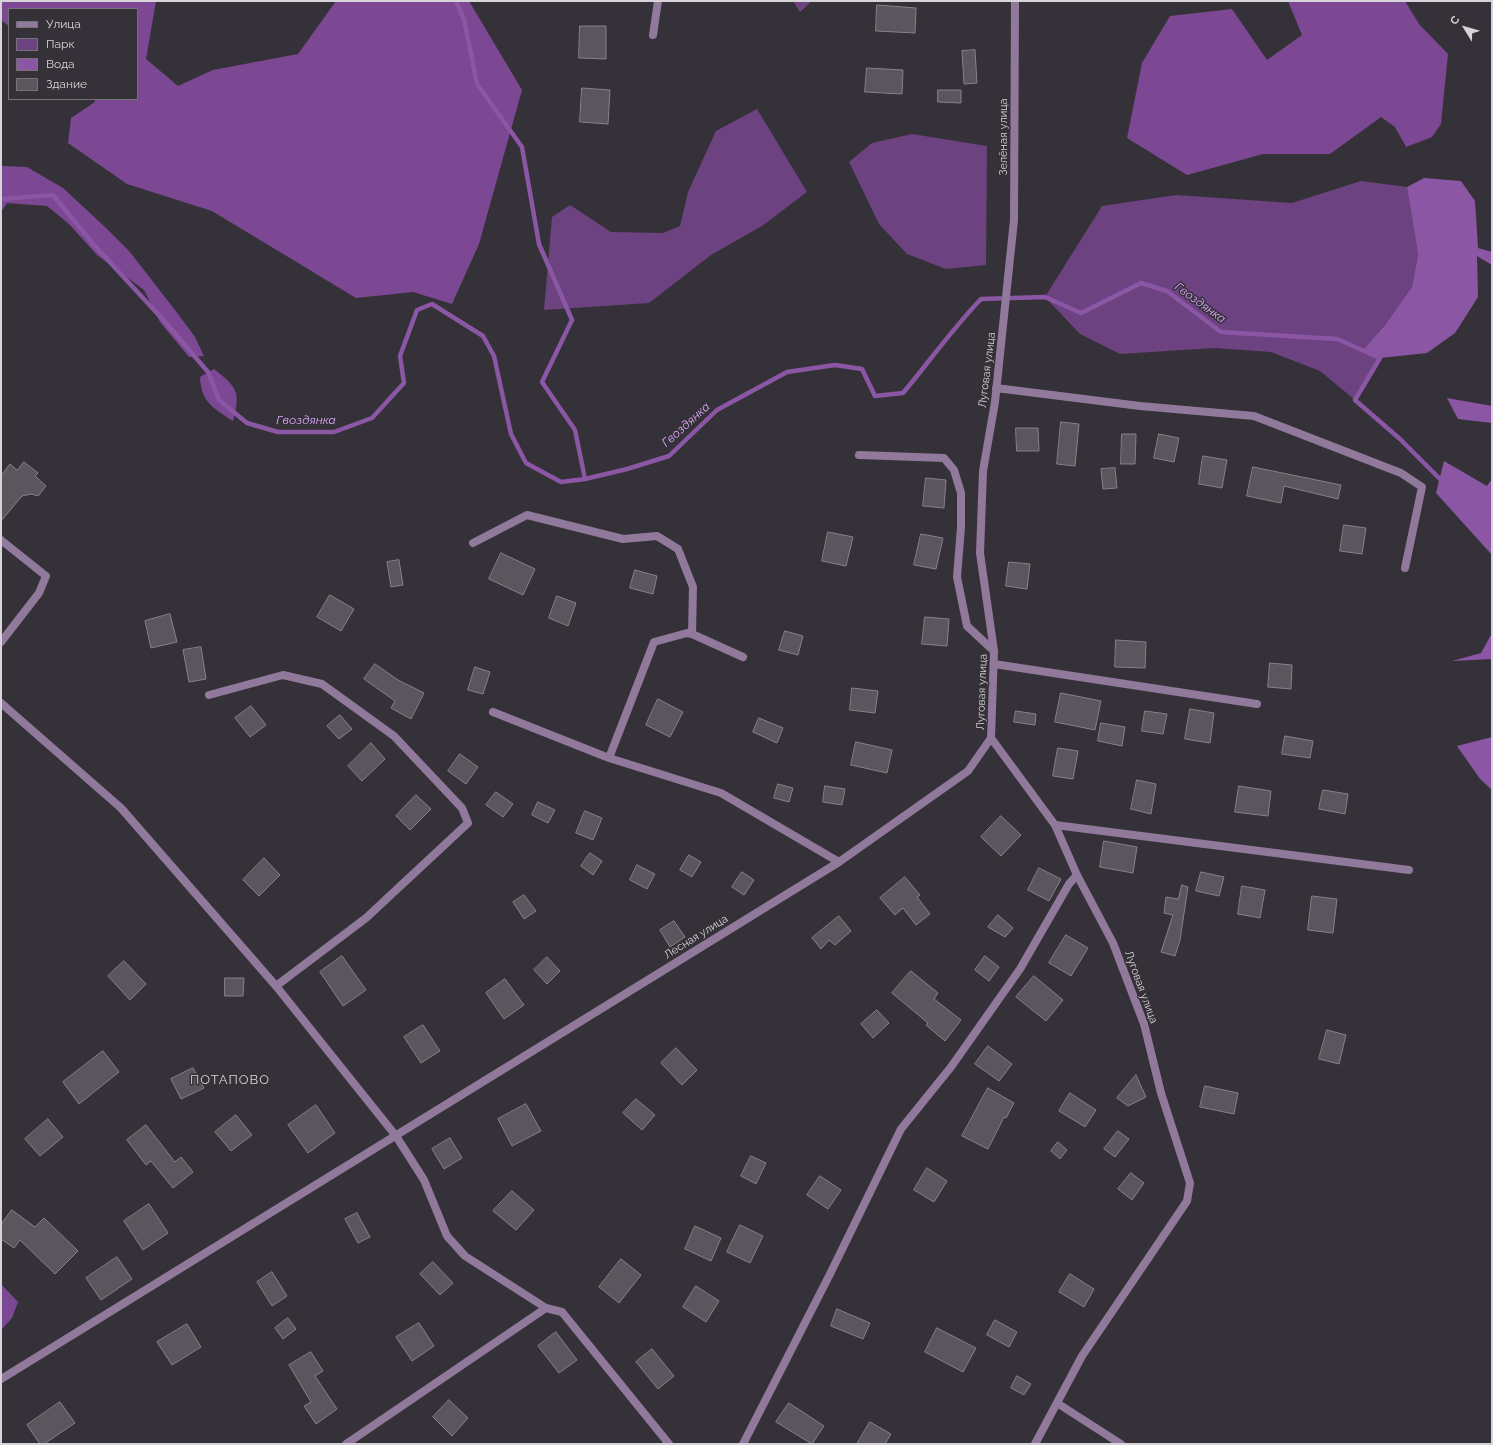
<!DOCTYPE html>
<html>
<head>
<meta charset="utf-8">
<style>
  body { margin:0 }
  #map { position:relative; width:1493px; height:1445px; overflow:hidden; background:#353138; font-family:Raleway,sans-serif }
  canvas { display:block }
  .frame { position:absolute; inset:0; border:2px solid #d7d4d9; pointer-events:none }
  .legend { position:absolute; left:8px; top:8px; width:130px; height:92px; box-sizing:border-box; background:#353138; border:1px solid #767278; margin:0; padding:5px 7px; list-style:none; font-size:12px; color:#d7d4d9 }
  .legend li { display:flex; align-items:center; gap:8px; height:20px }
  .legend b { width:20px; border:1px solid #767278 }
  .north { position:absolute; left:1445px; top:8px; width:40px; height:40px; -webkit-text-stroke:3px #353138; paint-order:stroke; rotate:307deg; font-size:11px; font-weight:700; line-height:16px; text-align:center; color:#d7d4d9 }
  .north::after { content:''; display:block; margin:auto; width:14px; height:18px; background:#d7d4d9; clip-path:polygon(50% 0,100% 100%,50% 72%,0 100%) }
</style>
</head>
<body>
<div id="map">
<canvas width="1493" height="1445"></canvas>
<div class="frame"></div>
<ul class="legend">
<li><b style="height:5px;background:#90799b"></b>Улица</li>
<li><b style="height:11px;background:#6d4281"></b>Парк</li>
<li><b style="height:11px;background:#8b56a4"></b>Вода</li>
<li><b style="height:11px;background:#5b565d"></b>Здание</li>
</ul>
<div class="north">С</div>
</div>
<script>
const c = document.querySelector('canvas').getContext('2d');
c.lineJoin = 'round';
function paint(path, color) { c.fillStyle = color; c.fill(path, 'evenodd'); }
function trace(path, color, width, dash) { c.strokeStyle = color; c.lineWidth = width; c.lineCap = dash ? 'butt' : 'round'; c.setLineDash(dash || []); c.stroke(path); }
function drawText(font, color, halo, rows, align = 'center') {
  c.font = font + ' Raleway,sans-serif'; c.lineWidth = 3; c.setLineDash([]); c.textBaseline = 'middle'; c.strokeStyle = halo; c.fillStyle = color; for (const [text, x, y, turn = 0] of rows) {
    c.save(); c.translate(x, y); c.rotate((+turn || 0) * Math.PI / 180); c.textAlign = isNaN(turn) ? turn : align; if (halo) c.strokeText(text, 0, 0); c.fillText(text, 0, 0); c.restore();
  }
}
paint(new Path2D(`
  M 793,1 L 812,1 L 800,12 Z
  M 757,109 L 807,192 L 762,226 L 711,255 L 649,303 L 544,310 L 552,217 L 570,205 L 611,232 L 663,233 L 680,226 L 688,192 L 716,131 Z
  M 912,134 L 987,146 L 986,265 L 946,269 L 907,254 L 879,224 L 849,162 L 872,143 Z
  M 1361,181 L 1407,187 L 1418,255 L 1412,287 L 1385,325 L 1363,350 L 1380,358 L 1355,400 L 1320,371 L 1271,352 L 1214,348 L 1120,354 L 1080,334 L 1045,297 L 1102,206 L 1176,195 L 1292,203 Z`), '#6d4281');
paint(new Path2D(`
  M 1,1 L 156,1 L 146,59 L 178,86 L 213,70 L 298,54 L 336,1 L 469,1 L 522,90 L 479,244 L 452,304 L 413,292 L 356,298 L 212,211 L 127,184 L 68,143 L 71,118 L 95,102 L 94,99 L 137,99 L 137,9 L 9,9 L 9,26 L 1,20 Z
  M 1288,1 L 1405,1 L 1419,24 L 1448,54 L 1441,124 L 1432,137 L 1406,147 L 1395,127 L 1381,117 L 1330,154 L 1263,154 L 1187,175 L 1127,138 L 1142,63 L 1170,16 L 1232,9 L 1267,60 L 1302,35 Z
  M 1,166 L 27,167 L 63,188 L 105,227 L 130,252 L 178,314 L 195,337 L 204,356 L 189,357 L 160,322 L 144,290 L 97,255 L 69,224 L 47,206 L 7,203 L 1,212 Z
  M 214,369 C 237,387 241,392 233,421 C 213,408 201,402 200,377 Z
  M 1,1284 L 18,1302 L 12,1318 L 1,1330 Z`), '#7c4894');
paint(new Path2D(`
  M 1424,178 L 1461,181 L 1475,201 L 1478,248 L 1492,252 L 1492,265 L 1477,256 L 1478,297 L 1455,333 L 1427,353 L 1380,358 L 1363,350 L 1385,325 L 1412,287 L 1418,255 L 1407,187 Z
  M 1447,398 L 1492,406 L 1492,423 L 1458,419 Z
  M 1444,461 L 1487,486 L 1492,479 L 1492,555 L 1436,493 Z
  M 1492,633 L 1492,659 L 1452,661 L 1481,653 Z
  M 1492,737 L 1492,790 L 1480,779 L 1457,746 Z`), '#8b56a4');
trace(new Path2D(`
  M 456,1 L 464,19 L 477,84 L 522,147 L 539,244 L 572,320 L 542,382 L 575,430 L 585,479
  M 1,199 L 53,195 L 94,245 L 167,324 L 208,372 L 219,400 L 247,423 L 278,432 L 334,432 L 372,418 L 404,383 L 400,356 L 417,310 L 432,304 L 483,336 L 494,356 L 511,434 L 526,463 L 561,482 L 585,479 L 627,469 L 669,456 L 717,410 L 787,372 L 835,365 L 862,369 L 875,396 L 903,393 C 929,362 953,328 981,299 L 1045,297 L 1081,313 L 1141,283 L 1167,291 L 1221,332 L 1337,339 L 1380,358 L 1355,400 L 1400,439 L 1443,482`), '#8b56a4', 4.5);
const building = new Path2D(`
  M 877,5 L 916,8 L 915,33 L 876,31 Z
  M 580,26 L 606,26 L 606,59 L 579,58 Z
  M 975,50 L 977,83 L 964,84 L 962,51 Z
  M 867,68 L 903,70 L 902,94 L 865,92 Z
  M 582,88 L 610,90 L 608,124 L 580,122 Z
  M 938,90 L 961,90 L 961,103 L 938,102 Z
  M 1061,422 L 1079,424 L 1075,466 L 1057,464 Z
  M 1016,428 L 1038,428 L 1039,451 L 1017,451 Z
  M 1122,434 L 1136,434 L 1135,464 L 1121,464 Z
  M 1159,434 L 1179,438 L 1174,462 L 1154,458 Z
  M 1203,456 L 1227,460 L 1222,488 L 1199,484 Z
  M 24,462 L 38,473 L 35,476 L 46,486 L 38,496 L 31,494 L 22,496 L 1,521 L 1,476 L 10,464 L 17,470 Z
  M 1253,467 L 1341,485 L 1338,499 L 1284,486 L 1281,503 L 1247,496 Z
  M 1115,468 L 1117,488 L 1103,489 L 1101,469 Z
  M 926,478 L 946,480 L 944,508 L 923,506 Z
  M 1344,525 L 1366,528 L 1362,554 L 1340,551 Z
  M 828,532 L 853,537 L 846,566 L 822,561 Z
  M 921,534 L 943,538 L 936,569 L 914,565 Z
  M 501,553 L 535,569 L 523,595 L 489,579 Z
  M 399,560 L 403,585 L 391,587 L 387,562 Z
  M 1009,562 L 1030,564 L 1027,589 L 1006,586 Z
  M 635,570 L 657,576 L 653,594 L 630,588 Z
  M 330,595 L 354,609 L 341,631 L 317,617 Z
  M 557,596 L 576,603 L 568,626 L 549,618 Z
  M 170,614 L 177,642 L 151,648 L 145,621 Z
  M 925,617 L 949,619 L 947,646 L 922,644 Z
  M 785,631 L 803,636 L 798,655 L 779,650 Z
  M 1116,640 L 1146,642 L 1145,668 L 1115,667 Z
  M 201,647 L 206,679 L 189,682 L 183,650 Z
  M 1270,663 L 1292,665 L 1291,689 L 1268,687 Z
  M 375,664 L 398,680 L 424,693 L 411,719 L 391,708 L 395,701 L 364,679 Z
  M 475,667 L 490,672 L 483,694 L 468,690 Z
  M 852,688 L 878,691 L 875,713 L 850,710 Z
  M 1061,693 L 1101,701 L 1095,730 L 1055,722 Z
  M 658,699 L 683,712 L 670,737 L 646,725 Z
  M 251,706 L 266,725 L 250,737 L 235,718 Z
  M 1190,709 L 1214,713 L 1210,743 L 1185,739 Z
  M 1016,711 L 1036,714 L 1035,725 L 1014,722 Z
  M 1145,711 L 1167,714 L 1163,734 L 1142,731 Z
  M 340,715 L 352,729 L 339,739 L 327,726 Z
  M 759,718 L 783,728 L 777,743 L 753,732 Z
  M 1101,723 L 1125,727 L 1122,746 L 1098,741 Z
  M 1285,736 L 1313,741 L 1310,758 L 1282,754 Z
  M 856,742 L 892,750 L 887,773 L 851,765 Z
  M 371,743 L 385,759 L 362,781 L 348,766 Z
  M 1058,748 L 1078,751 L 1073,779 L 1053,776 Z
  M 460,754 L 478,767 L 466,784 L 448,771 Z
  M 1137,780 L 1156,784 L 1151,814 L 1131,809 Z
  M 778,784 L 793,788 L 789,802 L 774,798 Z
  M 825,786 L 845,789 L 842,805 L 823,802 Z
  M 1239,786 L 1271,791 L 1268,816 L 1235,812 Z
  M 1323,790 L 1348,794 L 1345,814 L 1319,809 Z
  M 496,792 L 513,804 L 503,817 L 486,805 Z
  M 416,795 L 431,809 L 410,830 L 396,816 Z
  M 538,802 L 555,810 L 548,823 L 532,815 Z
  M 585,811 L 602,818 L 593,840 L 576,833 Z
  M 1001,816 L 1021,835 L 1001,856 L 981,837 Z
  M 1104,841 L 1137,847 L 1133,873 L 1100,867 Z
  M 590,853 L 602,861 L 593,875 L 581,866 Z
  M 689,855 L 701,862 L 692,877 L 680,870 Z
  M 264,858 L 280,875 L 259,896 L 243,880 Z
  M 637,865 L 655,874 L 647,889 L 630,880 Z
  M 1039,868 L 1061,879 L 1049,901 L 1028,890 Z
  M 742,872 L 754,880 L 744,895 L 732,887 Z
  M 1201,872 L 1224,877 L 1219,896 L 1196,891 Z
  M 905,877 L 920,895 L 917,897 L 930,914 L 916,925 L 903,908 L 895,915 L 880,898 Z
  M 1182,885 L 1188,887 L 1180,940 L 1175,956 L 1161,952 L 1173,915 L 1164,913 L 1166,897 L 1178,899 Z
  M 1242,886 L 1265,890 L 1260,918 L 1238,914 Z
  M 524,895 L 536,911 L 524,919 L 513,902 Z
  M 1312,896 L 1337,899 L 1333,933 L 1308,930 Z
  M 998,915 L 1013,928 L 1005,937 L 988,927 Z
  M 839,916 L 851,931 L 835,945 L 829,940 L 821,949 L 812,938 Z
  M 674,921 L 685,937 L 670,947 L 660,930 Z
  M 1066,935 L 1088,948 L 1071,976 L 1049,963 Z
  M 342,956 L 366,990 L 343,1006 L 320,972 Z
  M 985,956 L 999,967 L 989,981 L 975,970 Z
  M 547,957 L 560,971 L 547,984 L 534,970 Z
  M 124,961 L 146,984 L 130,1000 L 108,976 Z
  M 911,971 L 938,993 L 934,999 L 961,1020 L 945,1041 L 926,1025 L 928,1023 L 892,993 Z
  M 1034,976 L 1063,1000 L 1046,1021 L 1016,997 Z
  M 225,978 L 244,978 L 243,996 L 225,996 Z
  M 505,979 L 524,1005 L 504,1019 L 486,993 Z
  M 877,1010 L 889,1023 L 873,1038 L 861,1024 Z
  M 423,1025 L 440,1051 L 421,1063 L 404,1037 Z
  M 1327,1030 L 1346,1035 L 1339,1064 L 1319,1059 Z
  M 988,1046 L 1012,1064 L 999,1081 L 975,1064 Z
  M 676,1048 L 697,1070 L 682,1085 L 661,1063 Z
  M 103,1051 L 119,1072 L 79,1104 L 63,1082 Z
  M 193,1068 L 204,1088 L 181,1099 L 171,1079 Z
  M 1136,1075 L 1146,1097 L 1128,1106 L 1117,1098 Z
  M 1205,1086 L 1238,1093 L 1234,1114 L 1200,1107 Z
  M 988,1088 L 1014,1103 L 1006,1118 L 1004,1117 L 988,1149 L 962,1136 Z
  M 1070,1093 L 1096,1110 L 1085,1127 L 1059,1111 Z
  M 636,1099 L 655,1115 L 642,1130 L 623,1113 Z
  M 526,1104 L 541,1131 L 512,1146 L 498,1119 Z
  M 316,1105 L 335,1133 L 308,1153 L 288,1125 Z
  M 236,1115 L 252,1135 L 231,1151 L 215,1132 Z
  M 48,1119 L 63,1137 L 40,1156 L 25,1139 Z
  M 146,1125 L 175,1162 L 181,1157 L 193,1172 L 173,1188 L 151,1161 L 146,1165 L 127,1140 Z
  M 1118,1131 L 1129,1139 L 1115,1157 L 1104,1149 Z
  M 450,1138 L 462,1158 L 444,1169 L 432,1149 Z
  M 1058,1142 L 1067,1150 L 1060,1159 L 1051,1151 Z
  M 751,1156 L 766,1163 L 756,1184 L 741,1176 Z
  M 927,1168 L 947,1181 L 934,1202 L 914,1190 Z
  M 1131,1173 L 1144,1183 L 1132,1200 L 1118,1189 Z
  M 820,1176 L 841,1190 L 828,1209 L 807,1195 Z
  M 512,1191 L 534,1210 L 516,1230 L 493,1211 Z
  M 149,1204 L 168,1233 L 143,1250 L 124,1221 Z
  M 12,1210 L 35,1227 L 44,1218 L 78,1251 L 55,1274 L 20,1240 L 14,1248 L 1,1239 L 1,1225 Z
  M 357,1213 L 370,1237 L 358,1243 L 345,1219 Z
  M 740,1225 L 763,1236 L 750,1263 L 727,1252 Z
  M 695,1226 L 721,1238 L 711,1261 L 685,1249 Z
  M 117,1257 L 132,1279 L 101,1300 L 86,1278 Z
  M 621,1259 L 641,1275 L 619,1303 L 599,1287 Z
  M 433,1262 L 453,1283 L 440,1295 L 420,1274 Z
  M 272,1272 L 287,1296 L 272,1306 L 257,1282 Z
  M 1070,1274 L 1094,1289 L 1084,1307 L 1059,1292 Z
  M 696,1286 L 719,1301 L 706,1322 L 683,1307 Z
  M 837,1309 L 870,1323 L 863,1339 L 831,1326 Z
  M 288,1318 L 296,1329 L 283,1339 L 275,1328 Z
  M 995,1320 L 1017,1332 L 1009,1347 L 987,1335 Z
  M 419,1323 L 434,1346 L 412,1361 L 396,1337 Z
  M 187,1324 L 201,1347 L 172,1365 L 157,1342 Z
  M 937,1328 L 976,1348 L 963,1372 L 925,1352 Z
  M 556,1332 L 577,1360 L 559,1373 L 538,1346 Z
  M 652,1349 L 674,1376 L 658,1389 L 636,1362 Z
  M 311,1352 L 323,1371 L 315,1376 L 337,1409 L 316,1424 L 304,1406 L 311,1402 L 289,1365 Z
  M 1017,1376 L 1031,1384 L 1024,1395 L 1011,1388 Z
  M 449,1400 L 468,1418 L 452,1436 L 433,1417 Z
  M 60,1402 L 75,1423 L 44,1444 L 40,1444 L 27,1425 Z
  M 789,1403 L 824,1426 L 812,1444 L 776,1422 Z
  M 870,1422 L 891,1434 L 885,1444 L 857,1444 Z`);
paint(building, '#5b565d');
trace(building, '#87818a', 1);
trace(new Path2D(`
  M 1015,1 L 1014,220 L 995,402 L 983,471 L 980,553 L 994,651 L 991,738 L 1055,825 L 1077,875 L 1113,943 L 1144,1024 L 1161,1093 L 1190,1183 L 1187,1201 L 1082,1356 L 1035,1444
  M 653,35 L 658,1
  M 996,388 L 1140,406 L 1254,416 L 1401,473 L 1422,487 L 1405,568
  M 859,455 L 944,458 L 954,470 L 961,493 L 961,527 L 957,577 L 967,626 L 994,651
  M 1,540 L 46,576 L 39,593 L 1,642
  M 473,543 L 527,515 L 623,539 L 657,536 L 678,549 L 693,587 L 692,634
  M 994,664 L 1257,704
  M 209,695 L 283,675 L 322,684 L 394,736 L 462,808 L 468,823 L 366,918 L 276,986
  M 1,703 L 121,808 L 276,986 L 396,1136 L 424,1180 L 447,1236 L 465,1256 L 546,1308 L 562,1312 L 669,1444
  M 493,712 L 609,758 L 721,793 L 839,862
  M 609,758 L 654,642 L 687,633 L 692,634 L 743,657
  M 1055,825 L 1409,870
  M 1,1379 L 839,862 L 968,771 L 991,738
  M 1057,1403 L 1121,1444
  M 346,1444 L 546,1308
  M 743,1444 L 830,1274 L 901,1129 L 951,1067 L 1020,969 L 1069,884 L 1077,875`), '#90799b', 8);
drawText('11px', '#d7d4d9', '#353138', [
  ["Зелёная улица",1004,137,-90],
  ["Луговая улица",987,370,-83],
  ["Луговая улица",982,692,-88],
  ["Лесная улица",696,937,-32],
  ["Луговая улица",1141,987,70]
]);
drawText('italic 12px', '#dfa8fa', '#353138', [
  ["Гвоздянка",1200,303,36],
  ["Гвоздянка",306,420],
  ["Гвоздянка",686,425,-42]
]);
c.letterSpacing = '1px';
drawText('13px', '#d7d4d9', '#353138', [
  ["ПОТАПОВО",230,1080]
]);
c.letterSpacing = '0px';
</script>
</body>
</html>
